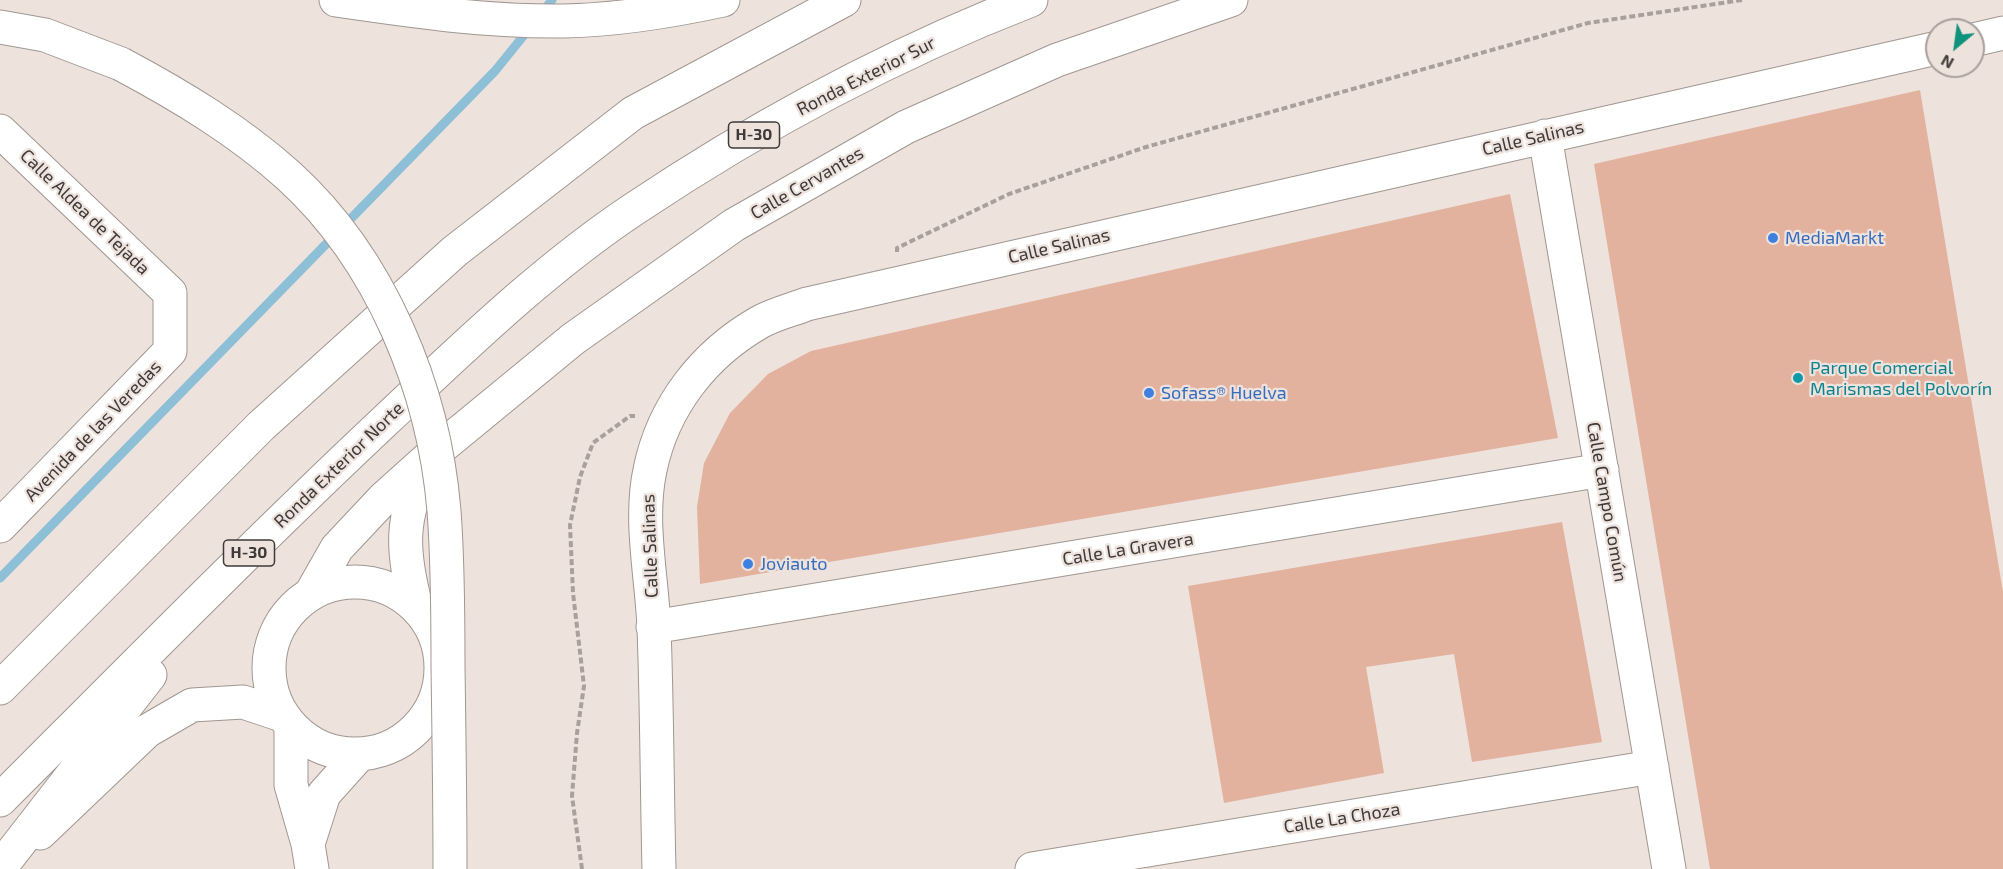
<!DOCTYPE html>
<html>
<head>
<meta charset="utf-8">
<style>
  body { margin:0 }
  #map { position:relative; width:2003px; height:869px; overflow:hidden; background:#eee2dd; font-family:"Exo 2",sans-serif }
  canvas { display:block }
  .north { position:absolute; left:1925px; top:18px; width:60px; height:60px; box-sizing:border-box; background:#eee2dd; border:2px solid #a89f9b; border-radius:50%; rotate:209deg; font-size:16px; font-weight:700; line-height:24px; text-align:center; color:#3e3a38 }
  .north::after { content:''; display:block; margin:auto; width:21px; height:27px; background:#10937d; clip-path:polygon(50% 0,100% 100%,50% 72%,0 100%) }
</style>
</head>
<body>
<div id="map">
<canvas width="2003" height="869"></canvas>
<div class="north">N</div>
</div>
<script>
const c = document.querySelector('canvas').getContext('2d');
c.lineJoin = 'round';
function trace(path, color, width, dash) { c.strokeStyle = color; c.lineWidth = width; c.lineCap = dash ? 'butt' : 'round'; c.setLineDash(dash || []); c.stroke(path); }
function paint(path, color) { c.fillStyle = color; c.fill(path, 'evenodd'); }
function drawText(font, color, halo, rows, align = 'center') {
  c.font = font + ' "Exo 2",sans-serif'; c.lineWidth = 4.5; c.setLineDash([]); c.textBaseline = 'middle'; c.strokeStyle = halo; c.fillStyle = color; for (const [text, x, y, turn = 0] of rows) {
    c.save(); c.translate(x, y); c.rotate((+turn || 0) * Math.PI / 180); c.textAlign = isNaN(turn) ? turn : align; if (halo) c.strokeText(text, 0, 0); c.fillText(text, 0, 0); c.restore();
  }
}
trace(new Path2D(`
  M 541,14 L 552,0
  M 0,578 L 495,71 L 529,29`), '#8dbfd7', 9);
paint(new Path2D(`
  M 1920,90 L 2003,592 L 2003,869 L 1710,869 L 1594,164 Z
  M 1510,194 L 1558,438 L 700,584 L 697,507 L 704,463 L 730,413 L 768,374 L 811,351 Z
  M 1562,522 L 1602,742 L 1472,762 L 1454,654 L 1366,667 L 1384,773 L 1224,803 L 1188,586 Z`), '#e2b29e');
const minor = new Path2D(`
  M 0,27 L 45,35 L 121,64
  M 1973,40 L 2003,33
  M 0,131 L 170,293 L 170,351 L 0,526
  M 1545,136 L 1669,869
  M269 668a86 86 0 1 1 172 0a86 86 0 1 1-172 0Z
  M 312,592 L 337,548 L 384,498 L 433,454 L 573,339 L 734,225 L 906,127 L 1057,60 L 1231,0
  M 416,606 C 402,553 399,516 427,467
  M 653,627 L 1602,470
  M 291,727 L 291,785 L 308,844 L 312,869
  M 40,833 L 147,731 L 192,705 L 243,702 L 282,715
  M 308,844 L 324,794 L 359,755
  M 659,869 C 657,789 657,709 654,628 C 652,577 639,521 650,470 C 663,406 704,354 760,322 C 774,314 791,310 807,304 L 1937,48
  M 1032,869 L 1652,767`);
const highway = new Path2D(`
  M 336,0 C 411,11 487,22 564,21 C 617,20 672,11 723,0
  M 0,688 L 261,426 L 455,251 L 633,113 L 844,0
  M 0,800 C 128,672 255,543 387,419 C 465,346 544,269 634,209 C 758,126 892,54 1031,0
  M 0,868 L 150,675`);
trace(minor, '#a19691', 35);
trace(highway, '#a19691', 35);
trace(new Path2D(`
  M 897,252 L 897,248 L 1009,194 L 1146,147 L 1588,23 L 1742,0
  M 582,869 L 572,796 L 577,733 L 584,686 L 573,593 L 570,525 L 580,477 L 593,443 L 630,416 L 635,416`), '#a9a09c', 4, [6, 3]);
trace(minor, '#fff', 33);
trace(highway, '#fff', 33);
const minorBridge = new Path2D(`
  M 121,64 C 181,96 239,131 289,176 C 381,260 434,389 444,511 C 448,562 448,615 448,667 C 449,734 450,802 450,869`);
trace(minorBridge, '#a19691', 35, []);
trace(minorBridge, '#fff', 33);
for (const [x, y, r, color] of [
  [1773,238,6,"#3f7fe0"],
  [1798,378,6,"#0f9aa8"],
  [1149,393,6,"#3f7fe0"],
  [748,564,6,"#3f7fe0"]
]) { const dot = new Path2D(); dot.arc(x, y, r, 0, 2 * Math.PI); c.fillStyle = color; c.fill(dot); trace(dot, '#eee2dd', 2); }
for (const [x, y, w] of [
  [754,135,51],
  [249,553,51]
]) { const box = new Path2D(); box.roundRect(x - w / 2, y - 13, w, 26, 4.5); c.fillStyle = '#eee2dd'; c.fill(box); trace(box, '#3e3a38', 1.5); }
drawText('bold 16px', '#3e3a38', null, [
  ["H-30",754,135],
  ["H-30",249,553]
]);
drawText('18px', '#3e3a38', '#eee2dd', [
  ["Ronda Exterior Sur",866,76,-27],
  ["Calle Salinas",1533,138,-13],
  ["Calle Cervantes",807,183,-30],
  ["Calle Aldea de Tejada",85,212,44],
  ["Calle Salinas",1059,246,-13],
  ["Avenida de las Veredas",93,431,-46],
  ["Ronda Exterior Norte",339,465,-44],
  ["Calle Campo Común",1607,502,80],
  ["Calle Salinas",650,546,-92],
  ["Calle La Gravera",1128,549,-9],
  ["Calle La Choza",1342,818,-9]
]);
drawText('18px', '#366cbe', '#eee2dd', [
  ["MediaMarkt",1785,238],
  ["Sofass® Huelva",1161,393],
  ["Joviauto",760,564]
], 'left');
drawText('18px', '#0d838f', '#eee2dd', [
  ["Parque Comercial",1810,368],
  ["Marismas del Polvorín",1810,389]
], 'left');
</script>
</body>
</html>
